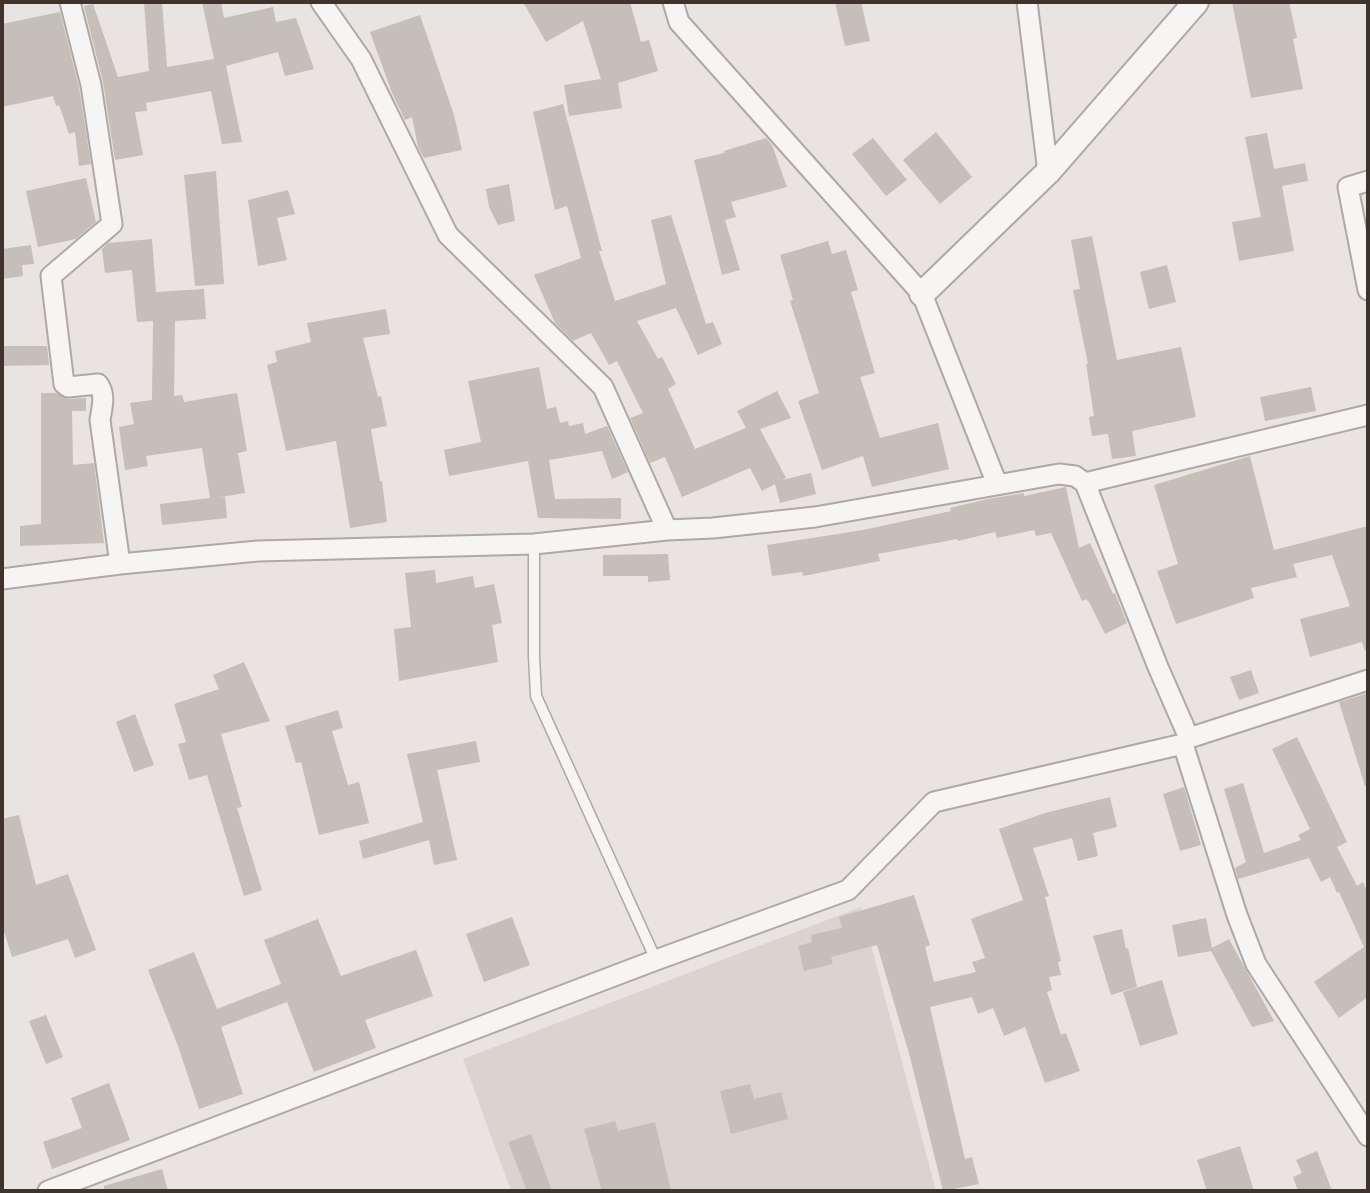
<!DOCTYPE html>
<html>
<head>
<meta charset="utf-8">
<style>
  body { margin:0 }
  #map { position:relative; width:1370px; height:1193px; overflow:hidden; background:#e9e4e2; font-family:"PT Sans Narrow",sans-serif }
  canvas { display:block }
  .frame { position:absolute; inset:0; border:4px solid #3f332c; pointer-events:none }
</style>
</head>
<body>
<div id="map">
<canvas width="1370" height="1193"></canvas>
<div class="frame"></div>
</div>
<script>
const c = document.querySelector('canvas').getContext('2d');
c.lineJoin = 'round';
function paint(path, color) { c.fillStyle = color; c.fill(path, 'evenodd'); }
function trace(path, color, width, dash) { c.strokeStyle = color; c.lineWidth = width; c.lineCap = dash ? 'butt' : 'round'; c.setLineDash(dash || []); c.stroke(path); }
paint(new Path2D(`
  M 861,907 L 936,1191 L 511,1191 L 463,1059 Z`), '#dad3d0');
paint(new Path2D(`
  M 144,2 L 162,2 L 167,67 L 214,59 L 202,2 L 221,2 L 224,18 L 273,7 L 276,22 L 296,18 L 314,69 L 285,76 L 278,52 L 226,66 L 242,142 L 222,144 L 211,91 L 146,103 L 147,111 L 135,112 L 143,155 L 115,160 L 103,82 L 84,6 L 93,4 L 118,77 L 149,71 Z
  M 523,2 L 630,2 L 641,42 L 649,40 L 658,71 L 618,83 L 622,108 L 569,116 L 564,85 L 601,79 L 583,21 L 546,42 Z
  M 835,2 L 861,2 L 870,41 L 845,46 Z
  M 1232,2 L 1289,2 L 1297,38 L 1293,39 L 1303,89 L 1251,98 Z
  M 60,12 L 79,87 L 91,164 L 79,166 L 75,132 L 69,134 L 59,105 L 56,106 L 53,96 L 2,107 L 2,24 Z
  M 420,15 L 454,115 L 462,150 L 424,158 L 418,147 L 412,117 L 405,120 L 392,93 L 370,32 Z
  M 563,104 L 602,251 L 599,251 L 615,301 L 666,284 L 651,220 L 671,215 L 706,324 L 713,322 L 722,344 L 698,355 L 676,308 L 637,321 L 658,359 L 662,357 L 676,384 L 668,389 L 695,449 L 746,428 L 737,411 L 777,391 L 791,418 L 760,429 L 786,478 L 782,480 L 811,473 L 816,494 L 780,503 L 775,484 L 762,491 L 750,468 L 682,497 L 665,457 L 650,463 L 630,418 L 643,413 L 617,361 L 609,365 L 591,333 L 573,341 L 555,323 L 534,275 L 581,258 L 567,206 L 555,210 L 533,112 Z
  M 936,132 L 972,177 L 940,204 L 903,160 Z
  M 1267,133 L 1274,169 L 1305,163 L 1308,181 L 1282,186 L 1294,251 L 1239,261 L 1232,222 L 1261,217 L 1245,137 Z
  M 766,138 L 772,145 L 787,187 L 731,202 L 736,217 L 725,220 L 740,270 L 722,275 L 694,160 L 724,153 L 724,151 Z
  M 873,138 L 907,180 L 886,196 L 852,154 Z
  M 216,171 L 224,284 L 195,286 L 184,175 Z
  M 86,178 L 96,222 L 76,239 L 38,247 L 26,191 Z
  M 509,184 L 515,221 L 498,225 L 489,207 L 486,189 Z
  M 288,190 L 295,214 L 277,218 L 287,260 L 258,266 L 248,200 Z
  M 1092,236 L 1117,360 L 1181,347 L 1196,417 L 1132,431 L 1136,456 L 1112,459 L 1108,434 L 1092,436 L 1089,417 L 1094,416 L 1086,364 L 1088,364 L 1073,290 L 1080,289 L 1071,240 Z
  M 152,239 L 156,292 L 204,289 L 206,319 L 175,321 L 174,396 L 182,395 L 184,402 L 237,393 L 247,451 L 238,453 L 245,493 L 216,498 L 225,497 L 227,518 L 162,525 L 160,504 L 210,498 L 202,448 L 146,456 L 148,466 L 125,470 L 119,427 L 134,424 L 130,403 L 152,400 L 153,321 L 137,322 L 132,270 L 105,273 L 102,249 L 108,243 Z
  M 828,241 L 832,254 L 846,250 L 858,290 L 851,292 L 875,373 L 860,377 L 880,438 L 938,423 L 949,469 L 872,487 L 863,456 L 822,470 L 798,401 L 819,393 L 790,301 L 793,300 L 780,255 Z
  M 31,245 L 34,264 L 22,265 L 23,276 L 2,279 L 2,249 Z
  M 1167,265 L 1176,302 L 1149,309 L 1140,272 Z
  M 386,309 L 390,334 L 363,338 L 378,397 L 381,396 L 387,426 L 371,429 L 380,481 L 382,481 L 387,522 L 350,528 L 336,441 L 286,451 L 267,365 L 277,362 L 275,351 L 311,342 L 307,323 Z
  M 2,346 L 47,346 L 49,365 L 2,366 Z
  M 539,367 L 547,409 L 556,407 L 560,423 L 568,421 L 569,426 L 583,423 L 585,434 L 607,426 L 628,472 L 612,479 L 602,451 L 549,460 L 555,499 L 621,498 L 621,519 L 538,518 L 528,461 L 449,476 L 444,450 L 481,442 L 468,381 Z
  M 1311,387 L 1316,411 L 1265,421 L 1260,397 Z
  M 41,393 L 56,393 L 68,399 L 86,398 L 86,411 L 72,411 L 73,465 L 94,463 L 104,543 L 20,546 L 20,526 L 41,524 Z
  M 1250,456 L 1274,550 L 1368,526 L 1368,650 L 1365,651 L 1362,642 L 1310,657 L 1300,619 L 1350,606 L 1332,555 L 1293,564 L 1297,577 L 1251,588 L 1254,598 L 1176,624 L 1157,571 L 1178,564 L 1154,485 Z
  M 1066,487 L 1079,548 L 1090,543 L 1113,594 L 1115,593 L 1127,623 L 1105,634 L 1089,602 L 1086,599 L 1082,601 L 1051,533 L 1036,536 L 1034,530 L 997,538 L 995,532 L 958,541 L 957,539 L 878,554 L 880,561 L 803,576 L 802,572 L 772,576 L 767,545 L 863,530 L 951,511 L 950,508 L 988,499 L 1024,493 L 1024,496 Z
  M 668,554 L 670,580 L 648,582 L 648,576 L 603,576 L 603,555 Z
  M 435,570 L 436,583 L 473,576 L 475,588 L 494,584 L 502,623 L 492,625 L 498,662 L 399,681 L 394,629 L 411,627 L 405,573 Z
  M 244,662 L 270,721 L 221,734 L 242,807 L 237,808 L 262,890 L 244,896 L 207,775 L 189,780 L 178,744 L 186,742 L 174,704 L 219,689 L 213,675 Z
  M 1251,670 L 1259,693 L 1239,700 L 1230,677 Z
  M 1368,693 L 1368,786 L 1365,786 L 1339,702 Z
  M 338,710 L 343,728 L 332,731 L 348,785 L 359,782 L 369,823 L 319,835 L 301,762 L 296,763 L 285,726 Z
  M 135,714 L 154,765 L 134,772 L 116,722 Z
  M 1297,737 L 1347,842 L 1337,847 L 1357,886 L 1363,882 L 1368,893 L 1368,997 L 1339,1018 L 1314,982 L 1364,947 L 1339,892 L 1337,893 L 1330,877 L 1321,882 L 1309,858 L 1238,879 L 1235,868 L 1246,862 L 1224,789 L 1243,783 L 1264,853 L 1301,840 L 1298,835 L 1310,829 L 1272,749 Z
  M 476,741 L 480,762 L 437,770 L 457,860 L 434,865 L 429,840 L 363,859 L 359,841 L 423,822 L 407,754 Z
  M 1184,787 L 1201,845 L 1180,851 L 1163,794 Z
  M 1110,797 L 1117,827 L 1093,833 L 1098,856 L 1078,861 L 1072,838 L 1033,848 L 1049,896 L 1045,897 L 1061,961 L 1058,962 L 1061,975 L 1049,977 L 1052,990 L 1047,992 L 1061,1035 L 1066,1033 L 1080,1071 L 1045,1083 L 1025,1027 L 1004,1036 L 993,1008 L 978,1014 L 972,997 L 930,1007 L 965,1159 L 972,1157 L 979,1184 L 943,1191 L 910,1057 L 877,945 L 831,957 L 833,964 L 804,971 L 798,946 L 812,942 L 811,935 L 842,928 L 839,917 L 914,895 L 930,945 L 925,947 L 934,982 L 976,972 L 972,962 L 985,958 L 971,919 L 1023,900 L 999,829 L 1045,813 Z
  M 19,815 L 36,885 L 68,874 L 96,950 L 75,958 L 68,939 L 12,957 L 2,925 L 2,819 Z
  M 512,917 L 530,965 L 484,982 L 466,934 Z
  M 1206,918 L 1212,948 L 1229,939 L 1274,1021 L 1252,1027 L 1211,951 L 1178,957 L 1172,925 Z
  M 318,919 L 341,976 L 416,950 L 433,996 L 365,1020 L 376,1048 L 314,1072 L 287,1002 L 221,1027 L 243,1094 L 199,1109 L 178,1046 L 148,970 L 194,952 L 217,1009 L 281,984 L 264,940 Z
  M 1122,929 L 1126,949 L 1128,948 L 1137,987 L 1111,995 L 1093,936 Z
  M 1162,980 L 1178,1034 L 1140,1046 L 1123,992 Z
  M 46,1015 L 63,1057 L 46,1064 L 29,1021 Z
  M 109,1083 L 130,1140 L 52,1169 L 43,1142 L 82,1128 L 71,1098 Z
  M 750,1084 L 754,1099 L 781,1092 L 788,1119 L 731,1134 L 720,1091 Z
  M 615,1121 L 618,1131 L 655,1122 L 671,1191 L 602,1191 L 584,1129 Z
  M 531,1134 L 552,1191 L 527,1191 L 508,1142 Z
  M 1240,1146 L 1254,1191 L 1207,1191 L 1197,1160 Z
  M 1317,1151 L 1332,1191 L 1298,1191 L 1293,1177 L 1302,1173 L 1296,1160 Z
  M 162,1169 L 168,1191 L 104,1191 L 104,1186 Z`), '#c5beb9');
const service = new Path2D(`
  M 534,544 L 534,656 L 536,696 L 656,960`);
const minor = new Path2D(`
  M 70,2 L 91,85 L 112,224 L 51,276 L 64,384 L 68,387 L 98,384 C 106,394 102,408 100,420 L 120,564
  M 321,2 L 361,59 L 448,235 L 603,387 L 667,530
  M 673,2 L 679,22 L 922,294 L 997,484
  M 1027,2 L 1048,172
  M 1368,181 L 1348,187 L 1368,290
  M 1085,483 L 1368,415
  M 2,579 L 120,564 L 258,551 L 534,544 L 667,530 L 713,528 L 815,517 L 1059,474 L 1075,476 L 1085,483 L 1158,667 L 1189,738
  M 1368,680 L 1189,738 L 1183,744 L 1237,915 L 1256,964 L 1368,1136
  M 48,1191 L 656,960 L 848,890 L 934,802 L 1183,744`);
const tertiary = new Path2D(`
  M 922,294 L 1048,172 L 1196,2`);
trace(service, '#afa8a4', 13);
trace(minor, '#afa8a4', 23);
trace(tertiary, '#afa8a4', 28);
trace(service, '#f7f5f4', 10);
trace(minor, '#f7f5f4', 19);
trace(tertiary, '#f7f5f4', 24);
</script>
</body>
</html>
